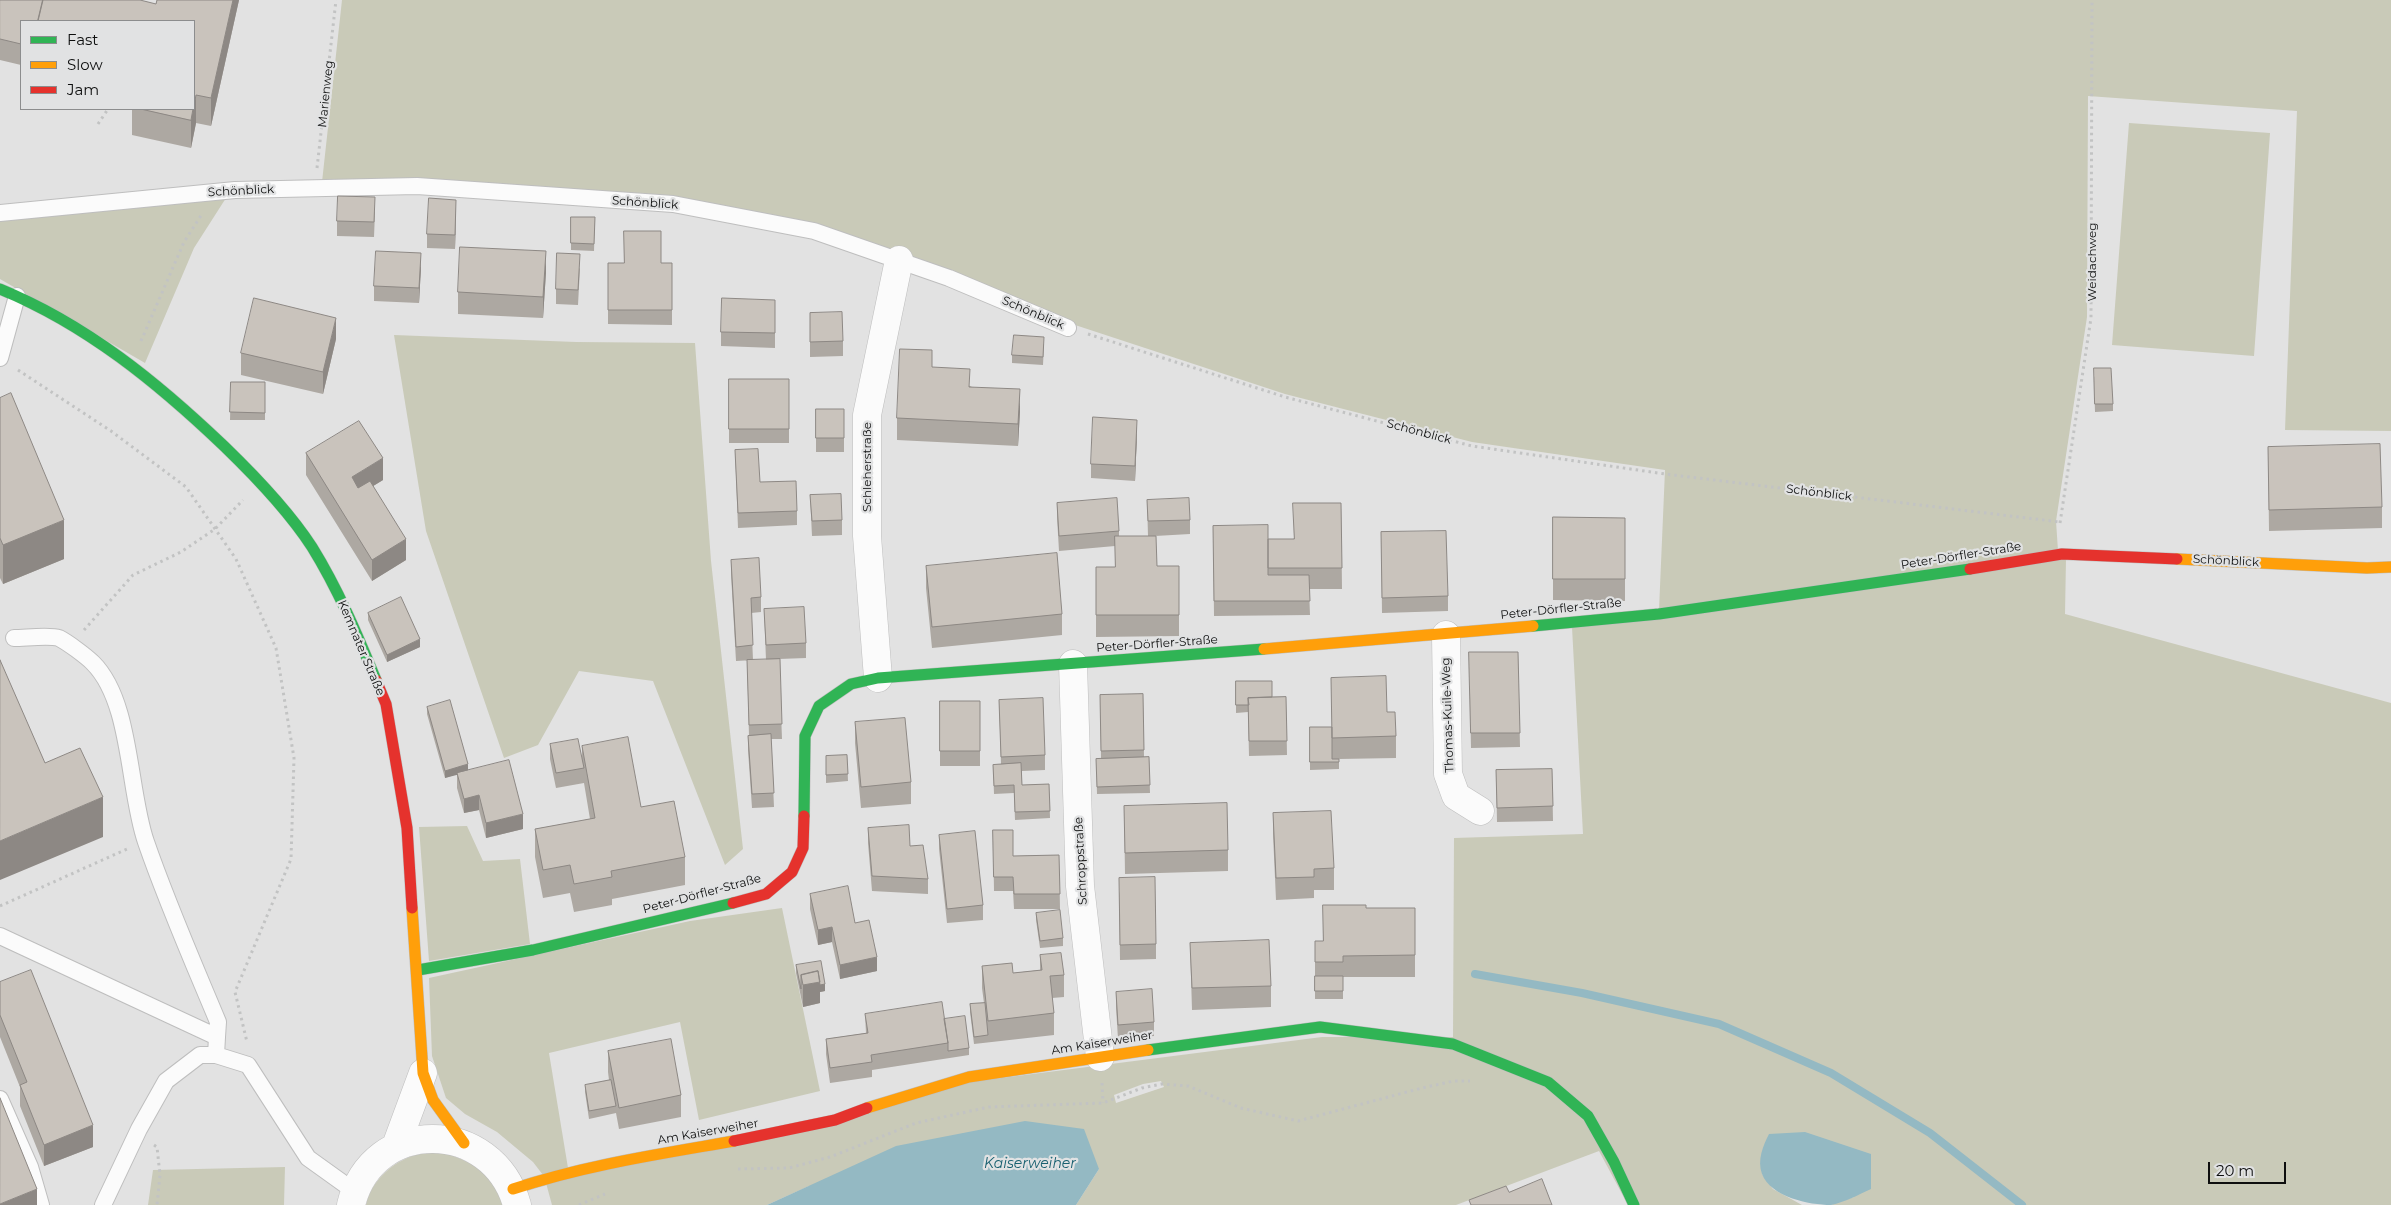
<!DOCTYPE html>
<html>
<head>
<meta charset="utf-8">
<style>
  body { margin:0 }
  #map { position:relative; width:2391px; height:1205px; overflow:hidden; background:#e2e2e2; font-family:Montserrat,sans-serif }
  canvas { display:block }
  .legend { position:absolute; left:20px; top:20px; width:175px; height:90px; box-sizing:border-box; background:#e1e2e3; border:1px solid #8c8d8e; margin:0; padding:6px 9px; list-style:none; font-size:15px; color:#0d0e0e }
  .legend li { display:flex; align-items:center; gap:10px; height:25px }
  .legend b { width:25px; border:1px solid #8c8d8e }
  .scale { position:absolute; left:2208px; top:1162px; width:78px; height:22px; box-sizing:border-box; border:2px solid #0d0e0e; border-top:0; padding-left:6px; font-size:15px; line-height:18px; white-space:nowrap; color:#0d0e0e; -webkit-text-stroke:4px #e1e2e3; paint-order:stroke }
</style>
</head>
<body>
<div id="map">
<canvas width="2391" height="1205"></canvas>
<ul class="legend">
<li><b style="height:6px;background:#30b455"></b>Fast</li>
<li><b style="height:6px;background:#ff9f0a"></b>Slow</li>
<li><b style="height:6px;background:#e5322d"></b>Jam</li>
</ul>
<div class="scale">20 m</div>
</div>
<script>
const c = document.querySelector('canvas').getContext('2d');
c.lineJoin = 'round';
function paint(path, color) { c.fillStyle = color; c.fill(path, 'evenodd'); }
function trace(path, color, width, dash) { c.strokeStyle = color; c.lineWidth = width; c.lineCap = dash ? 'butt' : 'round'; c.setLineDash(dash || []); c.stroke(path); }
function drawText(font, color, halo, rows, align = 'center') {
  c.font = font + ' Montserrat,sans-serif'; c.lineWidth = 4.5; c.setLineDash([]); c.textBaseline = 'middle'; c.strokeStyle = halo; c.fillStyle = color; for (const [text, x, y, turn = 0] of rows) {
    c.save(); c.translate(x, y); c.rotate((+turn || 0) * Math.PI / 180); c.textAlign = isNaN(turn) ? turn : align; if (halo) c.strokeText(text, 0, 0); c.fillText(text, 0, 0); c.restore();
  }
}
paint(new Path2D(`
  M 342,0 L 2391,0 L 2391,431 L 2285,430 L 2297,111 L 2088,96 L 2087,317 L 2056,521 L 2058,551 L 1659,610 L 1665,470 L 1472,442 L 1285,394 L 1069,323 L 949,273 L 672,199 L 322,182 Z
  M 2129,123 L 2270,133 L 2254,356 L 2112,345 Z
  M 226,198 L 194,248 L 145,363 L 0,279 L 0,217 Z
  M 394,335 L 576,342 L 695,343 L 711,561 L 743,849 L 725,865 L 653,681 L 579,671 L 538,745 L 504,758 L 426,531 Z
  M 2066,559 L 2065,614 L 2391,703 L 2391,1205 L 1830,1205 L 1854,1197 L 1762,1174 L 1773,1189 L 1802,1205 L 1628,1205 L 1599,1151 L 1456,1205 L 1076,1205 L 1099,1169 L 809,1186 L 767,1205 L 552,1205 L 546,1183 L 970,1082 L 1322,1037 L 1453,1037 L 1454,838 L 1583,834 L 1572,627 ZM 1161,1081 L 1164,1087 L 1116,1103 L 1114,1095 L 1143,1084 Z
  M 467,826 L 483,861 L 520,859 L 530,944 L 429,961 L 419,827 Z
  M 782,908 L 820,1091 L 699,1120 L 680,1022 L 549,1053 L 568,1168 L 543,1175 L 533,1162 L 497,1132 L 465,1114 L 446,1098 L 432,1056 L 429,978 L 690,921 Z
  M 444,1153 C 473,1162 495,1174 503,1205 L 366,1205 C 371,1180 396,1158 421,1154 C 428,1152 437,1153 444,1153 Z
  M 285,1167 L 284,1205 L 148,1205 L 153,1170 Z`), '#c9cab8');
paint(new Path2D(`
  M 1025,1121 L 1084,1129 L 1099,1169 L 1076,1205 L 767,1205 L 896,1146 Z
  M 1805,1132 L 1871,1154 L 1871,1189 C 1858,1195 1845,1202 1831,1205 C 1809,1205 1771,1197 1762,1174 C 1757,1160 1763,1146 1769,1134 Z`), '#94b9c3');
trace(new Path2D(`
  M 1475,974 L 1582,993 L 1719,1024 L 1831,1073 L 1930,1133 L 2022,1205`), '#94b9c3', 8);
const lane = new Path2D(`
  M 0,213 L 235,190 L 417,186 L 673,204 L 814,231 L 949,278 L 1068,328
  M 0,358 L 17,296
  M 14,638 C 25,638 50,635 59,638 C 67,642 86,656 93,663 C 132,702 128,791 146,842 C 167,903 193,962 218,1022 L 217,1037
  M 0,936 L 217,1037 L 216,1055 L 248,1065 L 308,1158 L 354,1191
  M 0,1099 L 30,1167 L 41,1205
  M 103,1205 L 139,1129 L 166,1081 L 200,1055 L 216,1055`);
const street = new Path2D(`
  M 1446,635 L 1448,774 L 1456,796 L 1480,811
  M 1073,664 L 1080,886 L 1100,1057
  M 878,678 L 867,536 L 867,415 L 899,260
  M 396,1146 L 423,1073
  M 351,1205 C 372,1116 493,1118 517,1205`);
const fast = new Path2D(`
  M 0,289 C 86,324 158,383 225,447 C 256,477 288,510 312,547 C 338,589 357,634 376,680
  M 1533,626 L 1659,614 L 1970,569
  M 804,816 L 805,736 L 819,706 L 851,684 L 878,678 L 1264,649
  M 418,970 L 533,950 L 733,903
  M 1148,1050 L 1320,1027 L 1453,1044 L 1548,1082 L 1588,1116 L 1614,1162 L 1634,1205`);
const slow = new Path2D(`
  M 2177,559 L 2367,568 L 2391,567
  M 1264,649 L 1533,626
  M 412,908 L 423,1073 L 433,1100 L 464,1143
  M 867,1108 L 969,1077 L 1148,1050
  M 513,1189 C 585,1165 660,1154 734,1141`);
const jam = new Path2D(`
  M 1970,569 L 2062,554 L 2177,559
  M 376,680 L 386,704 L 407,828 L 412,908
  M 733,903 L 766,894 L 792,872 L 803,848 L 804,816
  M 734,1141 L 835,1120 L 867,1108`);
trace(lane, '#bebebe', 18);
trace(street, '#bebebe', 29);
trace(fast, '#bebebe', 12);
trace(slow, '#bebebe', 12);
trace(jam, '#bebebe', 12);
trace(new Path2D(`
  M 98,124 L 108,109
  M 317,168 L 336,0
  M 1088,334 L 1285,397 L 1472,446 L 1665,474 L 2060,522
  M 141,341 L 184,242 L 202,214
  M 18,370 L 111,431 L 186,487 L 236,559 L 276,648 L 294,758 L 291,859 L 235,992 L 247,1042
  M 2060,523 L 2091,318 L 2092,0
  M 84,630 L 133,575 L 181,552 L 215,529 L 243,500
  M 0,906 L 127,849
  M 1102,1083 L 1103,1103
  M 154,1145 L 157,1147 L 160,1175 L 157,1205
  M 738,1169 L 789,1168 L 830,1157 L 916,1123 L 989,1107 L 1103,1103 L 1142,1088 L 1162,1084 L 1188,1086 L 1241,1108 L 1298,1121 L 1422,1088 L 1454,1081 L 1470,1081
  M 579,1205 L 605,1194`), '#c2c3c3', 3, [2.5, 4]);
trace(lane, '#fbfbfb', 16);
trace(street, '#fbfbfb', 28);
trace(fast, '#30b455', 11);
trace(slow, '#ff9f0a', 11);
trace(jam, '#e5322d', 11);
paint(new Path2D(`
  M 0,0 L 156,4 L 157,0 L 239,0 L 211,126 L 196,123 L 191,148 L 132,135 L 132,109 L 194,109 L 194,21 L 21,21 L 21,65 L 0,60 Z
  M 375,212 L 374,237 L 337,236 L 337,221 Z
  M 456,214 L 455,249 L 427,248 L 427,234 Z
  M 571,217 L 595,217 L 594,251 L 571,250 Z
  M 608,263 L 672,263 L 672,325 L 608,324 Z
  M 421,267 L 419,303 L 374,301 L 374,286 Z
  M 580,268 L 578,305 L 556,304 L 556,289 Z
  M 546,272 L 543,318 L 458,314 L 458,292 Z
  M 775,300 L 775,348 L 721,346 L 721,332 Z
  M 810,313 L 843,341 L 843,356 L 810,357 Z
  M 336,339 L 323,394 L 241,375 L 241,353 Z
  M 1044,344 L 1043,365 L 1012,363 L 1012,355 Z
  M 932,367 L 1020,411 L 1018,446 L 897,440 L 897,418 Z
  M 2094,376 L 2113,404 L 2113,411 L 2095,412 Z
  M 729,379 L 789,379 L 789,443 L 729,443 Z
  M 231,382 L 265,382 L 265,420 L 230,420 Z
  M 0,398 L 64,559 L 3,584 L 0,578 Z
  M 816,409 L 844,409 L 844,452 L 816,452 Z
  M 1137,434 L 1135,481 L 1091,478 L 1091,464 Z
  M 2268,447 L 2382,507 L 2382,528 L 2269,531 Z
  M 735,450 L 760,482 L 797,511 L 797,525 L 738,528 Z
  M 306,453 L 383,480 L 373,486 L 406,560 L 372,581 L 306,475 Z
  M 810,495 L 842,520 L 842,535 L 812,536 Z
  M 1147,500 L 1190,520 L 1190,534 L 1155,536 L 1157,566 L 1179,566 L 1179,636 L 1096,637 L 1096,567 L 1115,567 L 1115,546 L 1059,551 L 1057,517 L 1057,503 L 1119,531 L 1119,536 L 1148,536 Z
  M 1341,503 L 1342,589 L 1309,589 L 1310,615 L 1214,616 L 1213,526 L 1268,550 L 1293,539 Z
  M 1553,517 L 1625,518 L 1625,601 L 1553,600 Z
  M 1381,532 L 1448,596 L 1448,611 L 1382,613 Z
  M 731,560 L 761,597 L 761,612 L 751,613 L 753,660 L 736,661 L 731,574 Z
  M 926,566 L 1062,614 L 1062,635 L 932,648 L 926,588 Z
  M 764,609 L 806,643 L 806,658 L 779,659 L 782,739 L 771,739 L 774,807 L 752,808 L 748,750 L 748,736 L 749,736 L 747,660 L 766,660 Z
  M 368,613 L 420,647 L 387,662 L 368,620 Z
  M 1469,652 L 1518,652 L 1520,747 L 1471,748 Z
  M 1331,678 L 1387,712 L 1396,736 L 1396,758 L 1339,759 L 1339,769 L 1310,770 L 1310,727 L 1332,727 Z
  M 1236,681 L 1272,697 L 1286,697 L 1287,755 L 1249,756 L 1248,712 L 1236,713 Z
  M 1143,694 L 1144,757 L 1149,757 L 1150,793 L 1097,794 L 1096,759 L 1101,759 L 1100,695 Z
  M 999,700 L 1045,755 L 1045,770 L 1022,771 L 1022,785 L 1049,784 L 1050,818 L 1015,820 L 1014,793 L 994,794 L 993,765 L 1001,764 Z
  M 940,701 L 980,701 L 980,766 L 940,766 Z
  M 427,707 L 468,771 L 523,829 L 486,838 L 479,810 L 464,813 L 457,788 L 457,774 L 445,778 L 427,714 Z
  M 855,722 L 911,782 L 911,804 L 861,808 L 855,743 Z
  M 550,744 L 582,759 L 582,746 L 641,807 L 685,857 L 685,885 L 612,899 L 612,905 L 574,912 L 570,893 L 543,898 L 535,857 L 535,829 L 590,819 L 584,783 L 556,788 L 550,759 Z
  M 847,755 L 848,781 L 826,783 L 826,756 Z
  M 1552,769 L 1553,821 L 1497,822 L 1496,770 Z
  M 1124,806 L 1228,850 L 1228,871 L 1125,874 Z
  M 1273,813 L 1334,868 L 1334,890 L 1314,890 L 1314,898 L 1276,900 L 1273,834 Z
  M 868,828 L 910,846 L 928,879 L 928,894 L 872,891 L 868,843 Z
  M 993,830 L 1013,856 L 1059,855 L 1060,909 L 1014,909 L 1013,891 L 994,891 Z
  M 939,835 L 983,905 L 983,920 L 947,923 L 939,849 Z
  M 1119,892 L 1156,944 L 1156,959 L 1120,960 Z
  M 810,894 L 855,923 L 877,971 L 840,979 L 832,942 L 818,945 L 810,909 Z
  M 1366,908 L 1415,908 L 1415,977 L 1343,977 L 1343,999 L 1315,999 L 1315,941 L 1323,941 Z
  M 1036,913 L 1063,938 L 1063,946 L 1040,948 L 1036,920 Z
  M 1190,943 L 1271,986 L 1271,1007 L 1192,1010 Z
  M 1040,955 L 1064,975 L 1064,997 L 1052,998 L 1054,1013 L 1054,1035 L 974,1044 L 970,1012 L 970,1004 L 984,1003 L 982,988 L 982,966 L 1013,973 L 1040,970 Z
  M 796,965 L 825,991 L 820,992 L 820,1003 L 803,1007 L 796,973 Z
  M 0,982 L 93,1147 L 44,1166 L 20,1106 L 20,1087 L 0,1037 Z
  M 1116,992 L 1154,1022 L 1154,1036 L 1118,1039 L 1116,1007 Z
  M 865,1014 L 944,1019 L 969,1048 L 969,1055 L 872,1070 L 872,1077 L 830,1083 L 826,1054 L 826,1039 L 866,1033 Z
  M 608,1051 L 681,1095 L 681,1117 L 619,1129 L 616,1113 L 589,1119 L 585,1092 L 585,1085 L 609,1080 L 608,1072 Z`), '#ada8a2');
paint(new Path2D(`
  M 233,0 L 239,0 L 211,126 L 211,98 Z
  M 196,95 L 196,123 L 191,148 L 191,120 Z
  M 456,200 L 456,214 L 455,249 L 455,235 Z
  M 546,251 L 546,272 L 543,318 L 543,297 Z
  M 421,253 L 421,267 L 419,303 L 419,288 Z
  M 336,318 L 336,339 L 323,394 L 323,372 Z
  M 1020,389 L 1020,411 L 1018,446 L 1018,424 Z
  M 1137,420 L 1137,434 L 1135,481 L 1135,466 Z
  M 383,458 L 383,480 L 352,499 L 352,477 Z
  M 64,520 L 64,559 L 3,584 L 3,545 Z
  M 406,539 L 406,560 L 372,581 L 372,560 Z
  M 420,639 L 420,647 L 387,662 L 387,655 Z
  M 468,764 L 468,772 L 445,778 L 445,771 Z
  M 479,795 L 479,810 L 464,813 L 464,799 Z
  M 103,797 L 103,837 L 0,880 L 0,841 Z
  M 523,814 L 523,829 L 486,838 L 486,823 Z
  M 832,927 L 832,942 L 818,945 L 818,930 Z
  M 877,957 L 877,971 L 840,979 L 840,965 Z
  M 820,982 L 825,984 L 825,991 L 820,992 L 820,1003 L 803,1007 L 803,985 Z
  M 93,1125 L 93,1147 L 44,1166 L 44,1145 Z
  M 37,1189 L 37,1205 L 0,1205 L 0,1204 Z`), '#8d8884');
const building = new Path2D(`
  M 0,0 L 43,0 L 38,21 L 21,21 L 21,44 L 0,39 Z
  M 43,0 L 140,0 L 156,4 L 157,0 L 233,0 L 211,98 L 196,95 L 194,106 L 194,21 L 38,21 Z
  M 141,109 L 193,109 L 191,120 Z
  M 338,196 L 375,197 L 374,222 L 337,221 Z
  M 429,198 L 456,200 L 455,235 L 427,234 Z
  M 571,217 L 595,217 L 594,244 L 571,243 Z
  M 624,231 L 661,231 L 661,263 L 672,263 L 672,310 L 608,310 L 608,263 L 624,263 Z
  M 460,247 L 546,251 L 543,297 L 458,292 Z
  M 376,251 L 421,253 L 419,288 L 374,286 Z
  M 557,253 L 580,254 L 578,290 L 556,289 Z
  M 254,298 L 336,318 L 323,372 L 241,353 Z
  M 722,298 L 775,300 L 775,333 L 721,332 Z
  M 842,312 L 843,341 L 810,342 L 810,313 Z
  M 1014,335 L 1044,337 L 1043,357 L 1012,355 Z
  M 900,349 L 932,350 L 932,367 L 970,369 L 969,387 L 1020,389 L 1018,424 L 897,418 Z
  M 2094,368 L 2111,368 L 2113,404 L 2095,404 Z
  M 729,379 L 789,379 L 789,429 L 729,429 Z
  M 231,382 L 265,382 L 265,413 L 230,412 Z
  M 11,393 L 64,520 L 3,545 L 0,538 L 0,398 Z
  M 816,409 L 844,409 L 844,438 L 816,438 Z
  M 1093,417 L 1137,420 L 1135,466 L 1091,464 Z
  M 359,421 L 383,458 L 352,477 L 358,488 L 370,481 L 406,539 L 372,560 L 306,453 Z
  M 2380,444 L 2382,507 L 2269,510 L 2268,447 Z
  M 758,449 L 760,482 L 796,481 L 797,511 L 738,513 L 735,450 Z
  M 841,494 L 842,520 L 812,521 L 810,495 Z
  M 1117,498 L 1119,531 L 1059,536 L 1057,503 Z
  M 1189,498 L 1190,520 L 1148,521 L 1147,500 Z
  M 1293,503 L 1341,503 L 1342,568 L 1268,568 L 1268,539 L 1294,539 Z
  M 1553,517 L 1625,518 L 1625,579 L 1553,579 Z
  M 1268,525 L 1268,575 L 1309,575 L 1310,601 L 1214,601 L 1213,526 Z
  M 1446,531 L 1448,596 L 1382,598 L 1381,532 Z
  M 1115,536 L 1156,536 L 1157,566 L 1179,566 L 1179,615 L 1096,615 L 1096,567 L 1115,567 Z
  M 1057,553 L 1062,614 L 932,627 L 926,566 Z
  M 759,558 L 761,597 L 751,598 L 753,645 L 736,647 L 731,560 Z
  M 401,597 L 420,639 L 387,655 L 368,613 Z
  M 804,607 L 806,643 L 766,645 L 764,609 Z
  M 1469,652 L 1518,652 L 1520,733 L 1471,733 Z
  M 780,659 L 782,724 L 749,725 L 747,660 Z
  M 0,660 L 45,763 L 80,748 L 103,797 L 0,841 Z
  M 1386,676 L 1387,712 L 1395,712 L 1396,736 L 1332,738 L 1331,678 Z
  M 1236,681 L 1272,681 L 1272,697 L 1248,698 L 1249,705 L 1236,705 Z
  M 1143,694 L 1144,750 L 1101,751 L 1100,695 Z
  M 1286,697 L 1287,741 L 1249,741 L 1248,698 Z
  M 1043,698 L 1045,755 L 1001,757 L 999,700 Z
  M 450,700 L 468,764 L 445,771 L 427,707 Z
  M 940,701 L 980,701 L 980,751 L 940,751 Z
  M 905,718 L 911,782 L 861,787 L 855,722 Z
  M 1310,727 L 1332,727 L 1332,759 L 1339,759 L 1339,762 L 1310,762 Z
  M 771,734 L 774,793 L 752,794 L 748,736 Z
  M 628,737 L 641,807 L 674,801 L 685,857 L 611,871 L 612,877 L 574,884 L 570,865 L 543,870 L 535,829 L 595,818 L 582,746 Z
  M 578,739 L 584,768 L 556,773 L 550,744 Z
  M 847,755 L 848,774 L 826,775 L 826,756 Z
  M 1149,757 L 1150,785 L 1097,787 L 1096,759 Z
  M 509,760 L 523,814 L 486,823 L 479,795 L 464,799 L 457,773 Z
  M 1021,763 L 1022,785 L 1049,784 L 1050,811 L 1015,812 L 1014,785 L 994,786 L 993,765 Z
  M 1552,769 L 1553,806 L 1497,808 L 1496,770 Z
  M 1227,803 L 1228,850 L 1125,853 L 1124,806 Z
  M 1331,811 L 1334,868 L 1314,869 L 1314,877 L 1276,878 L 1273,813 Z
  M 909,825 L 910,846 L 923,845 L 928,879 L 872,876 L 868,828 Z
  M 993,830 L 1013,830 L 1013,856 L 1059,855 L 1060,894 L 1014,894 L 1013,877 L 994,877 Z
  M 975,831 L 983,905 L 947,909 L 939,835 Z
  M 1155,877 L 1156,944 L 1120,945 L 1119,878 Z
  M 848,886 L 855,923 L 869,920 L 877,957 L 840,965 L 832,927 L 818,930 L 810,894 Z
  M 1323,905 L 1366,905 L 1366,908 L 1415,908 L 1415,955 L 1343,956 L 1343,962 L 1315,962 L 1315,941 L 1323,941 Z
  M 1060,910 L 1063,938 L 1040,941 L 1036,913 Z
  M 1269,940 L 1271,986 L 1192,988 L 1190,943 Z
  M 1061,953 L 1064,975 L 1050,976 L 1054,1013 L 988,1021 L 982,966 L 1012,963 L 1013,973 L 1042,970 L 1040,955 Z
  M 821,961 L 825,984 L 820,985 L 818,971 L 801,975 L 801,989 L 796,965 Z
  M 31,970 L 93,1125 L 44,1145 L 20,1085 L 27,1082 L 0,1015 L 0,982 Z
  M 818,971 L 820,982 L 803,985 L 801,975 Z
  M 1315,976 L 1343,976 L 1343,991 L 1315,991 Z
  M 1152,989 L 1154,1022 L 1118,1025 L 1116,992 Z
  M 942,1002 L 948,1043 L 871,1055 L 872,1062 L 830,1068 L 826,1039 L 868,1033 L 865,1014 Z
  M 985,1003 L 988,1035 L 974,1037 L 970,1004 Z
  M 965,1016 L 969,1048 L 948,1051 L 948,1043 L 944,1019 Z
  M 671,1039 L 681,1095 L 619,1108 L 608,1051 Z
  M 611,1080 L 616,1106 L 589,1111 L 585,1085 Z
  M 0,1098 L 37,1189 L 0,1204 Z
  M 1542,1179 L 1552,1205 L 1471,1205 L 1469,1200 L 1506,1186 L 1509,1192 Z`);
paint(building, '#c9c3bc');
trace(building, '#8d8884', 1);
drawText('12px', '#0d0e0e', '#e1e2e3', [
  ["Marienweg",326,94,-84],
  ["Schönblick",241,191,-3],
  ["Schönblick",645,203,4],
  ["Weidachweg",2092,262,-90],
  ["Schönblick",1033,313,23],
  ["Schönblick",1419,432,15],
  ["Schleherstraße",867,467,-90],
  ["Schönblick",1819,493,7],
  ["Peter-Dörfler-Straße",1961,556,-9],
  ["Schönblick",2226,561,3],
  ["Peter-Dörfler-Straße",1561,609,-6],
  ["Peter-Dörfler-Straße",1157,644,-4],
  ["Kemnater Straße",361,648,67],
  ["Thomas-Kuile-Weg",1448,715,-92],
  ["Schroppstraße",1081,861,-93],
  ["Peter-Dörfler-Straße",702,894,-15],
  ["Am Kaiserweiher",1102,1043,-9],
  ["Am Kaiserweiher",708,1132,-10]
]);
drawText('italic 14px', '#186070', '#e1e2e3', [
  ["Kaiserweiher",1030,1164]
]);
</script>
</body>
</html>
